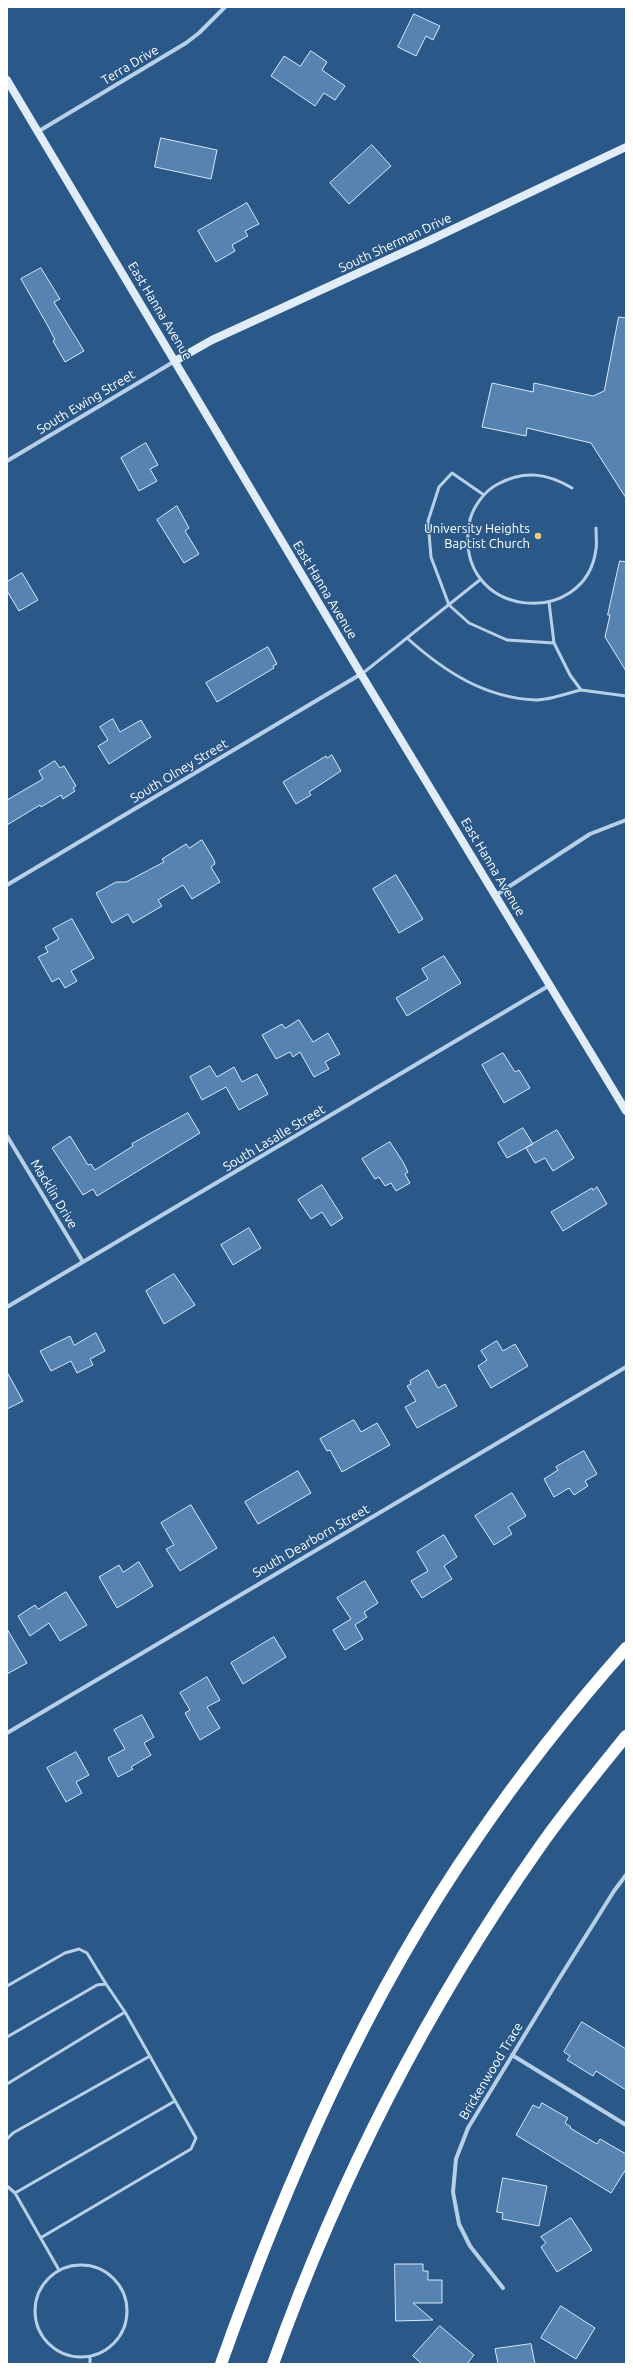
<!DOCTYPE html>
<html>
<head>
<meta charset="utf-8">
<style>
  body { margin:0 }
  #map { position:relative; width:633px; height:2371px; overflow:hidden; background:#2a5888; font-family:Ubuntu,sans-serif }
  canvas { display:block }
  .frame { position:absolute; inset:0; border:8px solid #fff; pointer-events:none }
</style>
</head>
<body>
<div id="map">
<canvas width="633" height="2371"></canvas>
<div class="frame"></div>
</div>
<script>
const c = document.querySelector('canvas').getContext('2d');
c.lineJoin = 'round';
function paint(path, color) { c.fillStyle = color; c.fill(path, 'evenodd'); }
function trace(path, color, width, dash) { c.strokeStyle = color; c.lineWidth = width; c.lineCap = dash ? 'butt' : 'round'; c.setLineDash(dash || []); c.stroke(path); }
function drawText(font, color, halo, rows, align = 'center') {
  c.font = font + ' Ubuntu,sans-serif'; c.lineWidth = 3; c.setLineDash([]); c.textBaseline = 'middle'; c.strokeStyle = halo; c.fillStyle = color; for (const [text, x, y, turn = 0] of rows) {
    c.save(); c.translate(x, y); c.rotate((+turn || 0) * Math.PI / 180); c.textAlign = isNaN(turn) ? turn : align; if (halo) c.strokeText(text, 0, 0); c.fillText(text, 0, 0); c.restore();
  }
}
const building = new Path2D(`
  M 414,14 L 440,26 L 433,40 L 426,36 L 416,56 L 398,47 Z
  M 311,51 L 327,62 L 322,70 L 345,86 L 335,100 L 324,93 L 315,106 L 271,76 L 284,56 L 300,66 Z
  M 161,138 L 217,150 L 211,179 L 155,167 Z
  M 372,145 L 391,166 L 349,204 L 330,183 Z
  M 247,203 L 259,224 L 245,231 L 248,236 L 232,245 L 235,251 L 216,262 L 198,231 Z
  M 41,268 L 60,299 L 54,302 L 84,351 L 65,362 L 53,341 L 55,340 L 49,328 L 21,279 Z
  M 619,317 L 626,318 L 626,498 L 591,443 L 527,428 L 526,436 L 482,427 L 492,383 L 533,392 L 534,383 L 593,396 L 604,391 Z
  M 146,443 L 158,465 L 150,469 L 157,481 L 139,491 L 121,458 Z
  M 177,506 L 189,528 L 185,531 L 199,554 L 184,563 L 157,520 Z
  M 620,561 L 626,562 L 626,671 L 605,637 L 610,615 L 608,615 Z
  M 22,573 L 38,600 L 19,611 L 7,591 L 7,582 Z
  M 268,647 L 277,664 L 273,666 L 274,668 L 217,702 L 206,683 Z
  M 113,719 L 120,732 L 141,720 L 151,737 L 109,764 L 98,746 L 108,740 L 100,727 Z
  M 332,755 L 341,771 L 309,792 L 311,795 L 296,804 L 283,782 L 326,756 L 327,758 Z
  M 55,761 L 60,768 L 64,766 L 76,786 L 73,788 L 75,791 L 63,799 L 61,795 L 41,807 L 40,805 L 7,825 L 7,800 L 43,779 L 39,771 Z
  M 202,840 L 214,860 L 215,864 L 211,867 L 220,882 L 192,899 L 183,885 L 158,900 L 162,906 L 133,923 L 128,914 L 112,923 L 96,893 L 116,882 L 126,882 L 164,862 L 162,859 L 186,844 L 189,848 Z
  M 396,875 L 423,919 L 399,933 L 373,889 Z
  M 72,919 L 94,958 L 71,971 L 77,981 L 65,988 L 59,978 L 52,982 L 38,957 L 48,952 L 45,947 L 59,939 L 53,929 Z
  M 444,956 L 461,983 L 407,1016 L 396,998 L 428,979 L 422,969 Z
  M 299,1020 L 313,1042 L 328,1033 L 340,1054 L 325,1062 L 329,1069 L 314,1077 L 300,1052 L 293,1057 L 290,1052 L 276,1059 L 262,1035 L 282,1024 L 285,1028 Z
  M 503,1053 L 515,1072 L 519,1070 L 530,1088 L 504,1103 L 482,1065 Z
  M 210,1066 L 217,1077 L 234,1067 L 242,1082 L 257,1074 L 268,1094 L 239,1110 L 226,1087 L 202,1100 L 190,1077 Z
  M 188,1113 L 200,1133 L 97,1196 L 93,1189 L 83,1195 L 52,1148 L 70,1136 L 88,1165 L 91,1164 L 95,1170 L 133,1146 L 132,1144 Z
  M 523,1128 L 533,1144 L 507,1158 L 498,1143 Z
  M 557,1130 L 574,1158 L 553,1171 L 545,1158 L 535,1163 L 526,1148 Z
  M 390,1142 L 403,1162 L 408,1172 L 405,1174 L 410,1183 L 396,1191 L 391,1183 L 385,1186 L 379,1177 L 375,1179 L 362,1159 Z
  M 322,1185 L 343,1218 L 331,1226 L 322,1212 L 311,1219 L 298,1200 Z
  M 597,1187 L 607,1204 L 563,1231 L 551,1212 L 592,1188 L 593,1190 Z
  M 249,1228 L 261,1248 L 233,1265 L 221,1245 Z
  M 174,1274 L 195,1305 L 164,1324 L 146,1291 Z
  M 96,1333 L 105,1351 L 90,1359 L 93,1365 L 77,1373 L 71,1361 L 51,1371 L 40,1351 L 70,1336 L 74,1345 Z
  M 497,1341 L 503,1351 L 515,1344 L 528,1366 L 491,1388 L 478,1366 L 487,1360 L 481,1351 Z
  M 428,1370 L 438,1388 L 445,1384 L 457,1406 L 417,1428 L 405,1407 L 416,1401 L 407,1386 L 411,1384 L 410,1381 Z
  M 7,1372 L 23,1401 L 7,1409 Z
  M 354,1420 L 361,1432 L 377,1423 L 390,1445 L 342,1472 L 330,1450 L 327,1451 L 320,1439 Z
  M 584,1451 L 597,1474 L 585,1481 L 588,1486 L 574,1495 L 569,1488 L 554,1497 L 544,1479 L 558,1470 L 556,1467 Z
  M 298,1471 L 311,1493 L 258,1524 L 245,1502 Z
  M 512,1493 L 526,1516 L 508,1527 L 512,1534 L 494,1545 L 475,1516 Z
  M 191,1505 L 217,1548 L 180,1571 L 166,1549 L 174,1545 L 161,1523 Z
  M 444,1535 L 457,1557 L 444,1566 L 452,1579 L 422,1598 L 411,1581 L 428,1571 L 417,1552 Z
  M 139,1562 L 153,1586 L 117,1608 L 99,1577 L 119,1565 L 123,1572 Z
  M 365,1581 L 378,1603 L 364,1612 L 367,1617 L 355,1625 L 363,1639 L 345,1650 L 333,1630 L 351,1619 L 337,1598 Z
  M 66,1592 L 87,1625 L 60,1641 L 49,1623 L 30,1636 L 18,1616 L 35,1605 L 38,1609 Z
  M 7,1629 L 27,1663 L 7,1674 Z
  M 274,1637 L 286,1657 L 243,1684 L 231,1663 Z
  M 207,1677 L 220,1700 L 207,1707 L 220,1728 L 200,1740 L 185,1713 L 190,1710 L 180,1693 Z
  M 142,1715 L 154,1737 L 144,1743 L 151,1755 L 131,1767 L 133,1769 L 118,1777 L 108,1758 L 125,1749 L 114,1730 Z
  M 76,1752 L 89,1775 L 76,1782 L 82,1793 L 66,1802 L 47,1768 Z
  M 582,2022 L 626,2049 L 626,2090 L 596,2071 L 593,2076 L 567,2060 L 570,2056 L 564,2052 Z
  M 542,2103 L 568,2118 L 565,2123 L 571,2127 L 570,2128 L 597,2144 L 600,2139 L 626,2154 L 626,2169 L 611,2193 L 516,2135 L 533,2105 L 539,2108 Z
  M 503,2178 L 547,2186 L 539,2226 L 502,2219 L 503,2213 L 497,2212 Z
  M 571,2218 L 592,2250 L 557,2272 L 541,2247 L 546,2243 L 541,2237 Z
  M 395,2264 L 423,2264 L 423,2271 L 428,2271 L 428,2280 L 442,2280 L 442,2303 L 413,2303 L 433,2320 L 396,2321 Z
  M 561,2306 L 595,2328 L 576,2359 L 541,2338 Z
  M 440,2326 L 474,2355 L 467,2364 L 422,2364 L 413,2356 Z
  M 531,2344 L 535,2364 L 498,2364 L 495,2349 Z`);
paint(building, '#5683b1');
trace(building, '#dae9f7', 1);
trace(new Path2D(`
  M 572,488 C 547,473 524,470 498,484 C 484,491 471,509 469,525 C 454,619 586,630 596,549 C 597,543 596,535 596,528
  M 484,495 L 452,473 L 439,487 L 428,521 L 431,557 L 449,605 L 469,623 L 507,640 L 554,643
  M 549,602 L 554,643 L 570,675 L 581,690 L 626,696
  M 407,638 C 445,672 485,698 536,700 C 550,700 568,693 581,690
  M 363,673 L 481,579
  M 7,1986 L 65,1953 L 79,1949 L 87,1953 L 106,1984
  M 7,2037 L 97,1985 L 106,1984 L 125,2012 L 196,2138 L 191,2149 L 42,2237
  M 7,2084 L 125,2012
  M 7,2139 L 13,2133 L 150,2056
  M 7,2186 L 15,2193 L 59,2270
  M 15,2193 L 175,2101
  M35 2311a46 46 0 1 1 92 0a46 46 0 1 1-92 0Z
  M 90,2364 L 90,2357`), '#b7d0e8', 3);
trace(new Path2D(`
  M 39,131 L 186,43 L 199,33 L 225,7
  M 7,461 L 175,361
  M 7,885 L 361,674
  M 496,895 L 590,834 L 626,820
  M 7,1136 L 83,1262
  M 7,1307 L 550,985
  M 7,1733 L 626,1367
  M 512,2055 L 626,2125
  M 503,2288 L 470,2246 L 459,2224 L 453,2192 L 456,2159 L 468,2128 L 557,1982 L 614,1891 L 626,1875`), '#b7d0e8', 4);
trace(new Path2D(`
  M 7,80 L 361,674 L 626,1111
  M 175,361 L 212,340 L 426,242 L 626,147`), '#e0ecf7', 8);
trace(new Path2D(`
  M 221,2364 C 286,2181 366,1998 477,1838 C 522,1772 573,1708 626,1648
  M 273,2364 C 338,2182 428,2006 539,1848 C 566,1809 597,1772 626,1736`), '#fff', 12);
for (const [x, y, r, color] of [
  [538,536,4,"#efc97e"]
]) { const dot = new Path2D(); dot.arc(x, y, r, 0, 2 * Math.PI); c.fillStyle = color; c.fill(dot); trace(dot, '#2a5888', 1.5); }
drawText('13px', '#fff', '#2a5888', [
  ["Terra Drive",130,65,-31],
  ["South Sherman Drive",395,243,-25],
  ["East Hanna Avenue",160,311,59],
  ["South Ewing Street",86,402,-31],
  ["East Hanna Avenue",325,590,59],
  ["South Olney Street",179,771,-31],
  ["East Hanna Avenue",493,867,59],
  ["South Lasalle Street",274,1138,-31],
  ["Macklin Drive",54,1194,59],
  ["South Dearborn Street",311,1541,-30],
  ["Brickenwood Trace",491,2071,-59]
]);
drawText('13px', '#fff', '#2a5888', [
  ["University Heights",530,529],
  ["Baptist Church",530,544]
], 'right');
</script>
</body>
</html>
